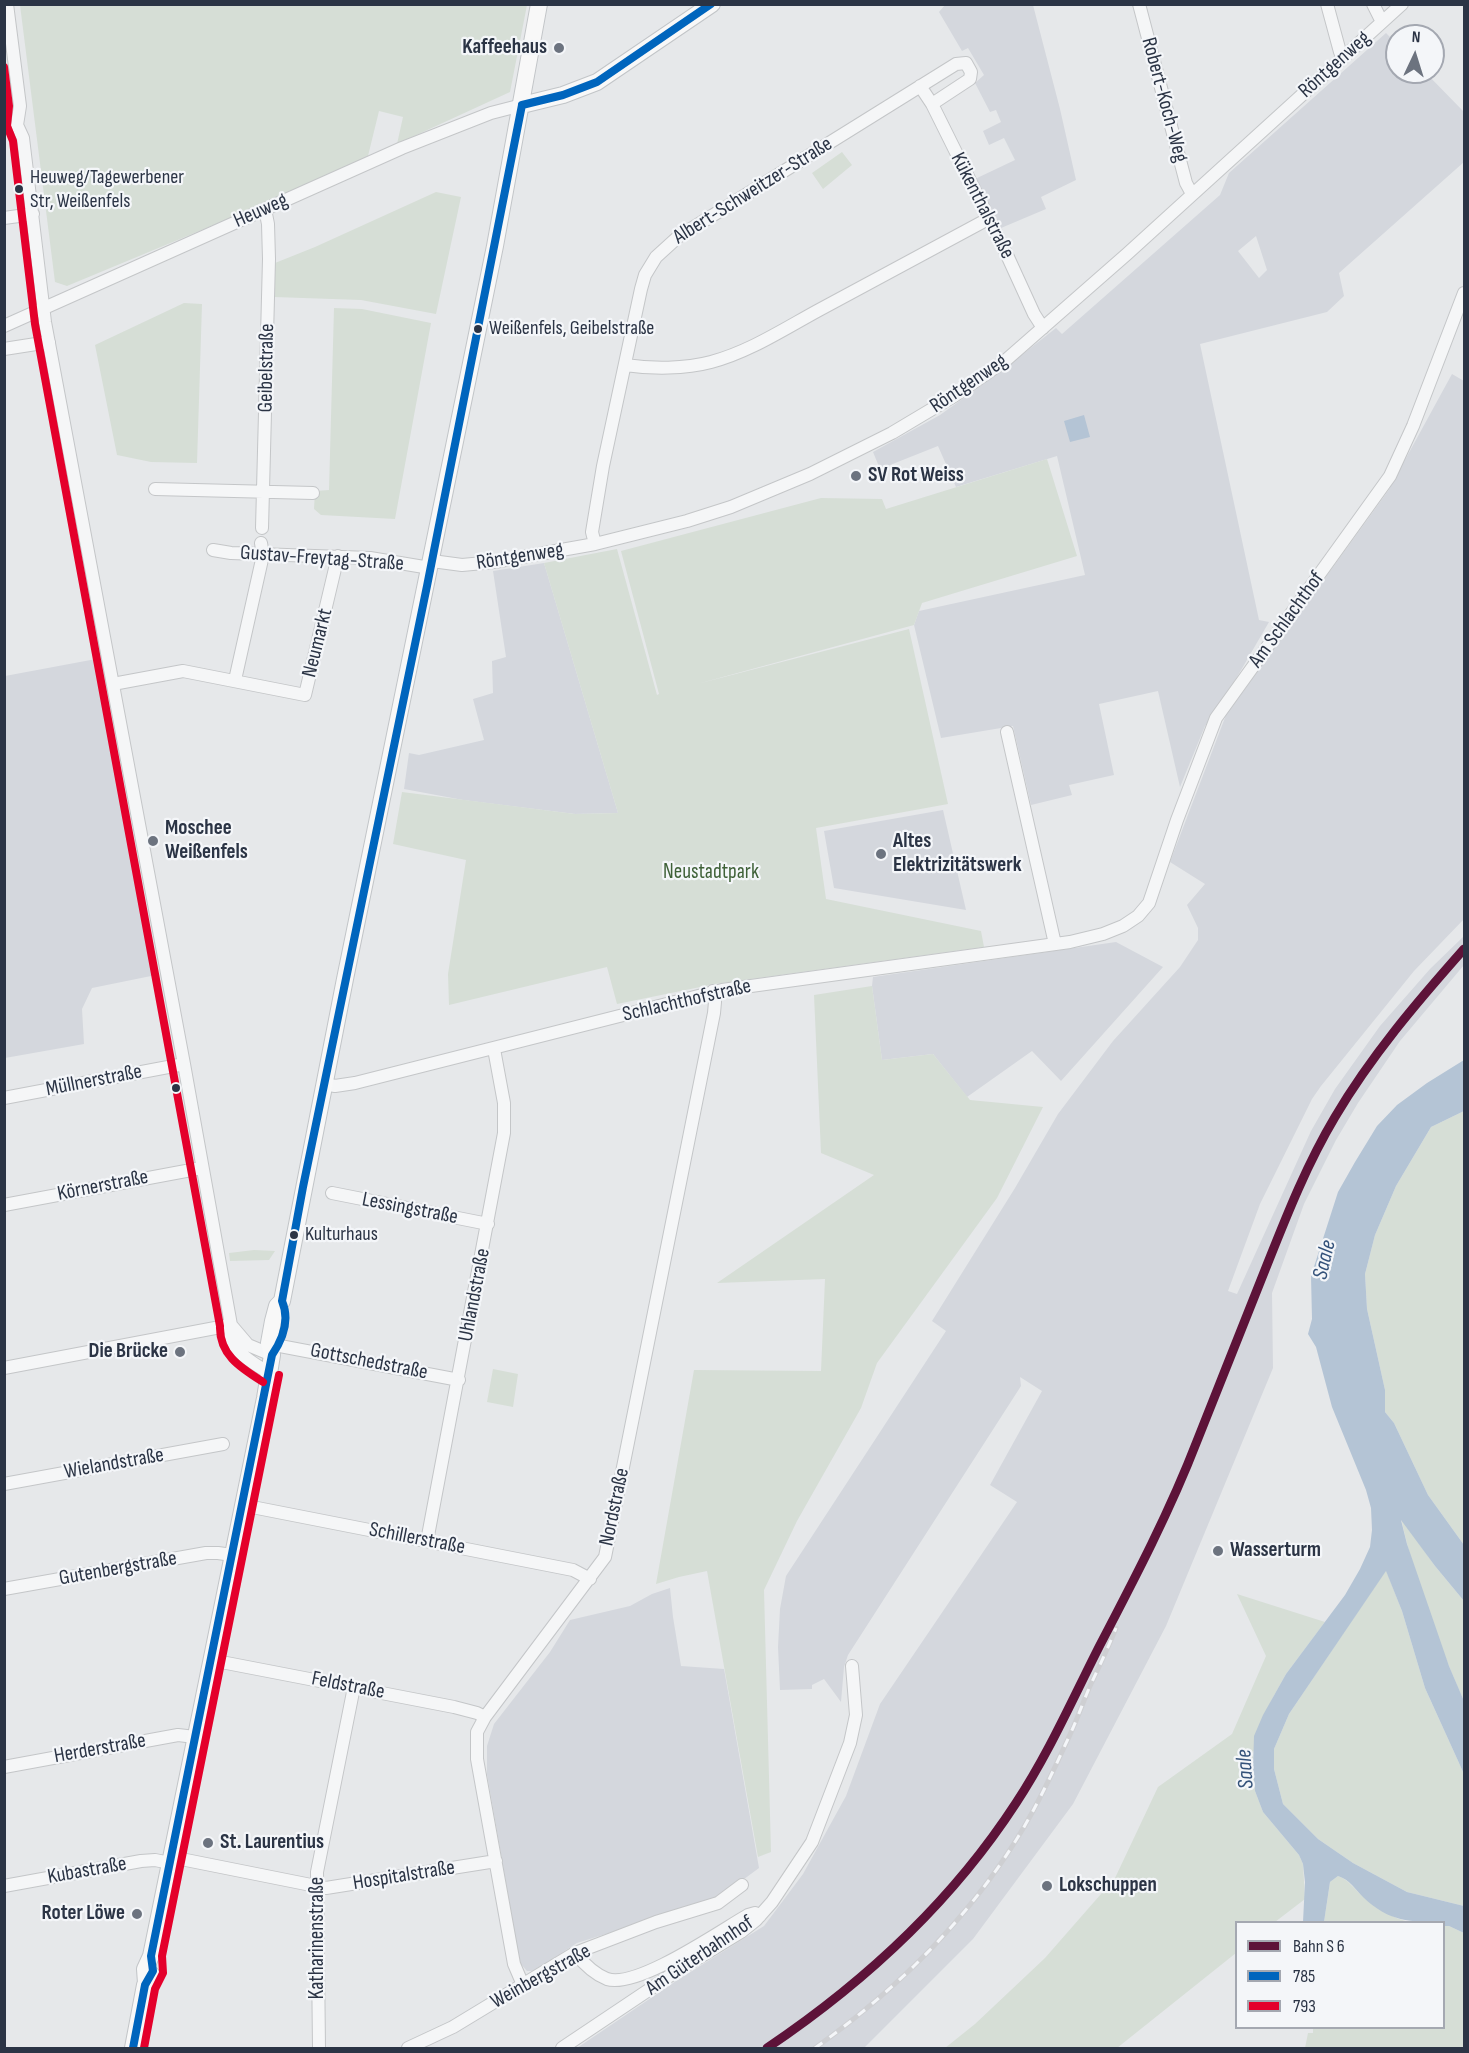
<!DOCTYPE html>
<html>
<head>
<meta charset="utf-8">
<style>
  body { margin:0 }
  #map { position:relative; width:1469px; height:2053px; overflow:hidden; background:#e6e8ea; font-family:"Sofia Sans Condensed",sans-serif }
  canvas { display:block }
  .frame { position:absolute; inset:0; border:6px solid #2b3445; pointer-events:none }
  .legend { position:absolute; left:1235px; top:1921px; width:210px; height:108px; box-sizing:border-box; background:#f4f6f9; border:2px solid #a4a8b1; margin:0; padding:8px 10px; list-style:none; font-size:18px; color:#2b3445 }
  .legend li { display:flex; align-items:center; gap:12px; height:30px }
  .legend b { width:30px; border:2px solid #a4a8b1 }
  .north { position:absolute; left:1385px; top:24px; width:60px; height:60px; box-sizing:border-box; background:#f4f6f9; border:2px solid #a4a8b1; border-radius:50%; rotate:4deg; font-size:16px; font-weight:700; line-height:24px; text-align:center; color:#2b3445 }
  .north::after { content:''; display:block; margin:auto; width:21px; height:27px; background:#6c737f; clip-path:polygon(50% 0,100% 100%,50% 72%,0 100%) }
</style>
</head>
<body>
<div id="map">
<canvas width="1469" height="2053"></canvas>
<div class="frame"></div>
<ul class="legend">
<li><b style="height:8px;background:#5d1339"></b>Bahn S 6</li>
<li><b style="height:8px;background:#0065bd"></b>785</li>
<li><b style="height:8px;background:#e4002b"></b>793</li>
</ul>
<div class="north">N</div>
</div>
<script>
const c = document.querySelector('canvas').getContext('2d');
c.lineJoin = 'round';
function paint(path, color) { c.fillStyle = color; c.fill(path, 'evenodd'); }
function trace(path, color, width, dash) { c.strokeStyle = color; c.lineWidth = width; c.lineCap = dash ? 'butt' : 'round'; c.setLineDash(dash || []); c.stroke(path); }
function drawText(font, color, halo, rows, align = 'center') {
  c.font = font + ' "Sofia Sans Condensed",sans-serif'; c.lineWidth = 4.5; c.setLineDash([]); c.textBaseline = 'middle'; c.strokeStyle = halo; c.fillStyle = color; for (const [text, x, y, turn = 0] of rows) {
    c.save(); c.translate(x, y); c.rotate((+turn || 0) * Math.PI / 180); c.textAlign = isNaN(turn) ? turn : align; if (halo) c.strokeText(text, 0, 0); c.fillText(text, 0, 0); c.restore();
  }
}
paint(new Path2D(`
  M 945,5 L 1033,5 L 1060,109 L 1076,180 L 1041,197 L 1046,209 L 1001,228 L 975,179 L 1015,160 L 1004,138 L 989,145 L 983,131 L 1001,122 L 996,110 L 990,112 L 975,83 L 984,75 L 968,48 L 962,51 L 939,12 Z
  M 1386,33 L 1397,44 L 1397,72 L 1425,72 L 1464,112 L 1464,162 L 1339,273 L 1344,296 L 1327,312 L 1200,344 L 1259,620 L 1269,622 L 1226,696 L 1205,726 L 1180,787 L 1158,691 L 1099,704 L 1114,775 L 1069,785 L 1072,795 L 1031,805 L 1013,726 L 941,738 L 914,625 L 919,611 L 1085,575 L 1057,456 L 956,487 L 938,446 L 880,469 L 873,452 L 940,415 L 1000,372 L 1056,328 L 1062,334 L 1220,195 L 1229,173 ZM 1256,236 L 1267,270 L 1259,278 L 1238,251 Z
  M 1452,374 L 1464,381 L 1464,919 L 1414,971 L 1321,1086 L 1312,1099 L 1260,1204 L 1228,1291 L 1237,1294 L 1311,1131 L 1335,1089 L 1380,1026 L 1430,969 L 1464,936 L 1464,965 L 1400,1041 L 1358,1103 L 1336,1140 L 1304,1204 L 1272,1293 L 1273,1368 L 1166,1626 L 1073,1804 L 973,1939 L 864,2048 L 577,2048 L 676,1981 L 764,1926 L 803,1874 L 846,1796 L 880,1704 L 1017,1502 L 990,1485 L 1042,1391 L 1020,1377 L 1021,1386 L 848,1655 L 844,1667 L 841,1702 L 824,1679 L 812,1685 L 812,1689 L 780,1690 L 778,1647 L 780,1609 L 786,1576 L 946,1331 L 932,1321 L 1015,1188 L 1058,1114 L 1113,1041 L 1180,967 L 1198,940 L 1198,928 L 1187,905 L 1205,884 L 1170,862 L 1226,715 L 1388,491 Z
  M 544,563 L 618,813 L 575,814 L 463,800 L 404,789 L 409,753 L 419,755 L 484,740 L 473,699 L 493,693 L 492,661 L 506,657 L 493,571 Z
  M 96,659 L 156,975 L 92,988 L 82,1009 L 84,1044 L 5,1058 L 5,676 Z
  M 943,810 L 966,910 L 834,888 L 824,831 Z
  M 1116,942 L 1163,967 L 1061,1081 L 1032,1051 L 967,1097 L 933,1054 L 882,1060 L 872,986 L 873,977 Z
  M 670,1588 L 673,1617 L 681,1666 L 724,1669 L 759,1868 L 717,1899 L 577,1943 L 534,1971 L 527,1971 L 520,1963 L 487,1774 L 487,1746 L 494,1724 L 550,1652 L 570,1620 L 630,1606 L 652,1594 Z`), '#d4d7dd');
paint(new Path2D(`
  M 20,5 L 527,5 L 510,92 L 397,144 L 403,117 L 379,111 L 368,156 L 298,190 L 67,286 L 55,282 Z
  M 842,152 L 852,165 L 823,189 L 812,173 Z
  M 436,192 L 461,197 L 436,314 L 361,300 L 274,297 L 275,263 L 315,247 Z
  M 184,303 L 202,304 L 197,463 L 151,462 L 117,455 L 95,345 Z
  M 334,308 L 362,309 L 431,323 L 395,519 L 321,515 L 314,509 L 315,491 L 329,490 Z
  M 1047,459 L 1077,556 L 922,603 L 914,625 L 697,684 L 909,629 L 948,804 L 816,828 L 826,899 L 981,931 L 984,947 L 715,984 L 617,1004 L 607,967 L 449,1005 L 448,974 L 466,860 L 393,844 L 402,792 L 575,814 L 618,813 L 544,563 L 617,549 L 657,695 L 659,694 L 621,551 L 821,498 L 882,499 L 886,509 Z
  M 872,986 L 882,1060 L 933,1054 L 970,1100 L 1043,1107 L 997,1198 L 877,1363 L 861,1408 L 797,1521 L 764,1590 L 771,1852 L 758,1857 L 707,1571 L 679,1577 L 656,1584 L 694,1370 L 821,1371 L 825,1279 L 717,1283 L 874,1175 L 821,1153 L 814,995 Z
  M 1464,1111 L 1464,1545 L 1428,1495 L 1394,1423 L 1385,1412 L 1385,1390 L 1367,1309 L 1365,1274 L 1375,1235 L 1396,1186 L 1431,1127 Z
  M 254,1250 L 275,1251 L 269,1260 L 230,1261 L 229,1253 Z
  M 493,1369 L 518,1374 L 513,1407 L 487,1402 Z
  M 1401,1518 L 1435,1566 L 1464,1601 L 1464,1701 C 1439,1644 1414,1579 1401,1518 Z
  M 1386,1570 L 1402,1611 L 1425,1688 L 1464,1774 L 1464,1906 L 1407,1892 L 1353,1863 L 1318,1839 L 1283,1804 L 1274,1769 L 1274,1749 L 1289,1714 Z
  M 1237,1594 L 1325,1622 L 1286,1674 L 1271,1701 L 1253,1753 L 1255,1791 L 1263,1812 L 1299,1855 L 1303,1864 L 1305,1899 L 1275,1922 L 1236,1922 L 1236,1953 L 1117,2048 L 945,2048 L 975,2024 L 1045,1958 L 1115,1878 L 1158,1787 L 1232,1734 L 1266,1656 Z
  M 1338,1876 C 1350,1880 1354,1890 1364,1897 C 1377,1908 1394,1919 1410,1922 L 1324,1922 L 1330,1882 Z
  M 1444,1926 L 1449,1926 L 1464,1933 L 1464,2048 L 1305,2048 L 1308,2033 L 1313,2033 L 1313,2028 L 1444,2028 Z`), '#d6ded6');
paint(new Path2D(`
  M 1084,415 L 1090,437 L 1070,442 L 1064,421 Z
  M 1464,1060 L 1464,1111 L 1431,1127 L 1396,1186 L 1375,1235 L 1365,1274 L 1367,1309 L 1385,1390 L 1385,1412 L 1394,1423 L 1428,1495 L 1464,1545 L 1464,1601 L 1435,1566 L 1401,1520 L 1407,1544 L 1449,1666 L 1464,1701 L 1464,1774 L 1425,1688 L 1402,1611 L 1386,1571 L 1289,1714 L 1274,1749 L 1274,1769 L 1283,1804 L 1318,1839 L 1353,1863 L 1407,1892 L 1464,1906 L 1464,1933 L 1449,1926 L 1444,1926 L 1444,1922 C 1410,1922 1389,1922 1363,1897 C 1355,1889 1350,1880 1338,1876 L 1330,1882 L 1324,1922 L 1303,1922 L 1305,1882 L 1303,1864 L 1299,1855 L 1263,1812 L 1255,1791 L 1253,1769 L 1254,1736 L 1263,1715 L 1286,1674 L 1345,1595 L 1360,1569 L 1370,1547 L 1372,1530 L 1371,1508 L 1366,1490 L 1332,1407 L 1316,1347 L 1308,1334 L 1312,1319 L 1311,1276 L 1338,1192 L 1355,1162 L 1377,1126 L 1397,1105 L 1427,1083 Z`), '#b4c4d5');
const minor = new Path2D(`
  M 7,4 L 20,106 L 17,125 L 23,138 L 45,322 L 184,1064 L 231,1325 C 226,1350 252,1362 269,1373
  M 1139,4 L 1186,183 L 1192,194
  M 1327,4 L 1340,52 L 1344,56
  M 1373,4 L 1382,22
  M 920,86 L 932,104 L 1007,255 L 1034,314 L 1043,328
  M 4,218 L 33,214
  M 4,326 L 402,148 L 491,113 L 522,105
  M 4,349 L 49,342
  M 625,365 C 652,369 685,369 711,362 C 749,352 784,329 819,310 C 875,280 931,250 988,219
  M 155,489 L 313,493
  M 262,528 L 269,259 L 268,224 L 265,209
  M 595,544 L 592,532 L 603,466 L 641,289 L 645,275 L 656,257 L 678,237 L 956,64 L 966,63 L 971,72 L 970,79 L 932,104
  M 213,550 L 231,553 L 370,558 L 430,568
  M 432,561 L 462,565 L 494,562 L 595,544 L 687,521 L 731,507 L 810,474 L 892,433 L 954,396 L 1006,360 L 1127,254 L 1402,4
  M 235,680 L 263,555 L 261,543
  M 113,684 L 183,671 L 305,695 L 338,556
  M 1007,732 L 1055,944
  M 324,1084 L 335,1086 L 355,1083 L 722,990 L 1070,942 L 1103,934 L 1123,926 L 1138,916 L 1149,903 L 1177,820 L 1216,718 L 1390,476 L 1413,426 L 1464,293
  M 4,1098 L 184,1064
  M 332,1193 L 488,1224
  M 4,1205 L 202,1168
  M 231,1325 L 248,1345 L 272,1355
  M 280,1346 L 459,1380
  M 4,1368 L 231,1325
  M 4,1484 L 223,1444
  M 242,1505 L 573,1570 L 590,1579
  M 427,1541 L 504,1133 L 504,1103 L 494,1049
  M 4,1589 L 206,1553 L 218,1553 L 232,1555
  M 211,1660 L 454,1707 L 477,1713 L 485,1717
  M 4,1767 L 167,1737 L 178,1735 L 195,1737
  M 171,1857 L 326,1888 L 496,1861
  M 4,1886 L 141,1861 L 155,1860 L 170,1863
  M 575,1953 C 584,1964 594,1974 607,1979 C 637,1989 720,1931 748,1915 L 755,1913 L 760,1916
  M 523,1985 L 514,1964 L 477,1759 L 477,1732 L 485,1717 L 605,1557 L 714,1013 L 715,1002 L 713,991
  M 319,2048 L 317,1872 L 354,1687
  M 408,2048 L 453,2027 L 575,1953 L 656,1922 L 718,1903 L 742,1885
  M 562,2048 L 677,1971 L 741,1932 L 756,1920 L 772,1902 L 812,1842 L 850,1743 L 856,1715 L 852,1666`);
const major = new Path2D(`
  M 522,105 L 563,95 L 597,82 L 712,4
  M 146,1983 L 145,1969 L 151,1956 L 265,1398 L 272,1355 L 269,1343 L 273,1321 L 277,1306 L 282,1301 L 345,979 L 495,246 L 539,4
  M 133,2048 L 145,1985 L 152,1975`);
trace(minor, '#c4c6c8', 14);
trace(major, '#c2c5c8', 18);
trace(minor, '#f5f6f7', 12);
trace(major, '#f8f8f8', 16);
const rail = new Path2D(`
  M 815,2048 C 895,1991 966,1922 1018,1837 C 1039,1803 1056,1765 1073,1728 C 1079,1714 1084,1700 1090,1686 C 1099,1667 1108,1648 1116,1628`);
trace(rail, '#cecfd2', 5);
trace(rail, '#f4f6f9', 3, [9]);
trace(new Path2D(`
  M 522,105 L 563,95 L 597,82 L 711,4
  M 133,2048 L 145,1985 L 153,1971 L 151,1956 L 272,1355 C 283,1339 290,1320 282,1301 L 303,1187 L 427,586 L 522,105`), '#0065bd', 8);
trace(new Path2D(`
  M 4,67 L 9,106 L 7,126 L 13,141 L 35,324 L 220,1326 C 219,1355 241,1368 263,1382
  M 144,2048 L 155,1989 L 163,1973 L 162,1956 L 279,1375`), '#e4002b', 8);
trace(new Path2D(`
  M 767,2048 C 865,1982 951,1903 1016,1803 C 1049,1753 1073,1698 1100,1645 C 1135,1578 1170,1511 1197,1441 C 1218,1387 1240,1334 1261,1280 C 1283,1225 1304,1169 1335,1117 C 1371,1056 1417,1002 1464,949`), '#5d1339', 9);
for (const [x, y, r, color] of [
  [559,48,6,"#6c737f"],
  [19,189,5,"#2b3445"],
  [478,329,5,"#2b3445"],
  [856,476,6,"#6c737f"],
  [153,841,6,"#6c737f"],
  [881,854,6,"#6c737f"],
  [176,1088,5,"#2b3445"],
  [294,1235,5,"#2b3445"],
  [180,1352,6,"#6c737f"],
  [1218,1551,6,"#6c737f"],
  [208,1843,6,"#6c737f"],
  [1047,1886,6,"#6c737f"],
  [137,1914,6,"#6c737f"]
]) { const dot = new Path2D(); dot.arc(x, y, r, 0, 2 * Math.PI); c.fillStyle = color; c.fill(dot); trace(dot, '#f4f6f9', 2); }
drawText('20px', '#2b3445', '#f4f6f9', [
  ["Heuweg/Tagewerbener",30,178],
  ["Str, Weißenfels",30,202],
  ["Weißenfels, Geibelstraße",489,329],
  ["Kulturhaus",305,1235]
], 'left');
drawText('bold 21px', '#2b3445', '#f4f6f9', [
  ["Kaffeehaus",547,48,"right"],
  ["SV Rot Weiss",868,476],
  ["Moschee",165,829],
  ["Weißenfels",165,853],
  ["Altes",893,842],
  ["Elektrizitätswerk",893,866],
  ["Die Brücke",168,1352,"right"],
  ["Wasserturm",1230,1551],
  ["St. Laurentius",220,1843],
  ["Lokschuppen",1059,1886],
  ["Roter Löwe",125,1914,"right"]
], 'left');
drawText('21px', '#2b3445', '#f4f6f9', [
  ["Röntgenweg",1335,65,-42],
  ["Robert-Koch-Weg",1164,100,75],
  ["Albert-Schweitzer-Straße",753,191,-32],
  ["Kükenthalstraße",982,206,63],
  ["Heuweg",261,211,-24],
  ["Geibelstraße",267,368,-89],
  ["Röntgenweg",969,384,-34],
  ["Röntgenweg",520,557,-9],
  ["Gustav-Freytag-Straße",322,559,4],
  ["Am Schlachthof",1287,620,-54],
  ["Neumarkt",318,643,-76],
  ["Schlachthofstraße",687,1001,-13],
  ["Müllnerstraße",94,1081,-11],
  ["Körnerstraße",103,1186,-11],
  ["Lessingstraße",410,1209,11],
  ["Uhlandstraße",475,1295,-79],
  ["Gottschedstraße",369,1362,11],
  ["Wielandstraße",114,1464,-10],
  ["Nordstraße",615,1507,-78],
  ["Schillerstraße",417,1539,11],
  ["Gutenbergstraße",118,1569,-10],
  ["Feldstraße",348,1686,11],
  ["Herderstraße",100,1749,-10],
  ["Kubastraße",87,1871,-10],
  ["Hospitalstraße",404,1876,-9],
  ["Katharinenstraße",318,1938,-90],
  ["Am Güterbahnhof",700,1956,-34],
  ["Weinbergstraße",541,1977,-29]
]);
drawText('21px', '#3f6138', '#f4f6f9', [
  ["Neustadtpark",711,873]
]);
drawText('italic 22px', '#34527a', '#f4f6f9', [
  ["Saale",1325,1260,-77],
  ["Saale",1246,1769,-94]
]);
</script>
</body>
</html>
